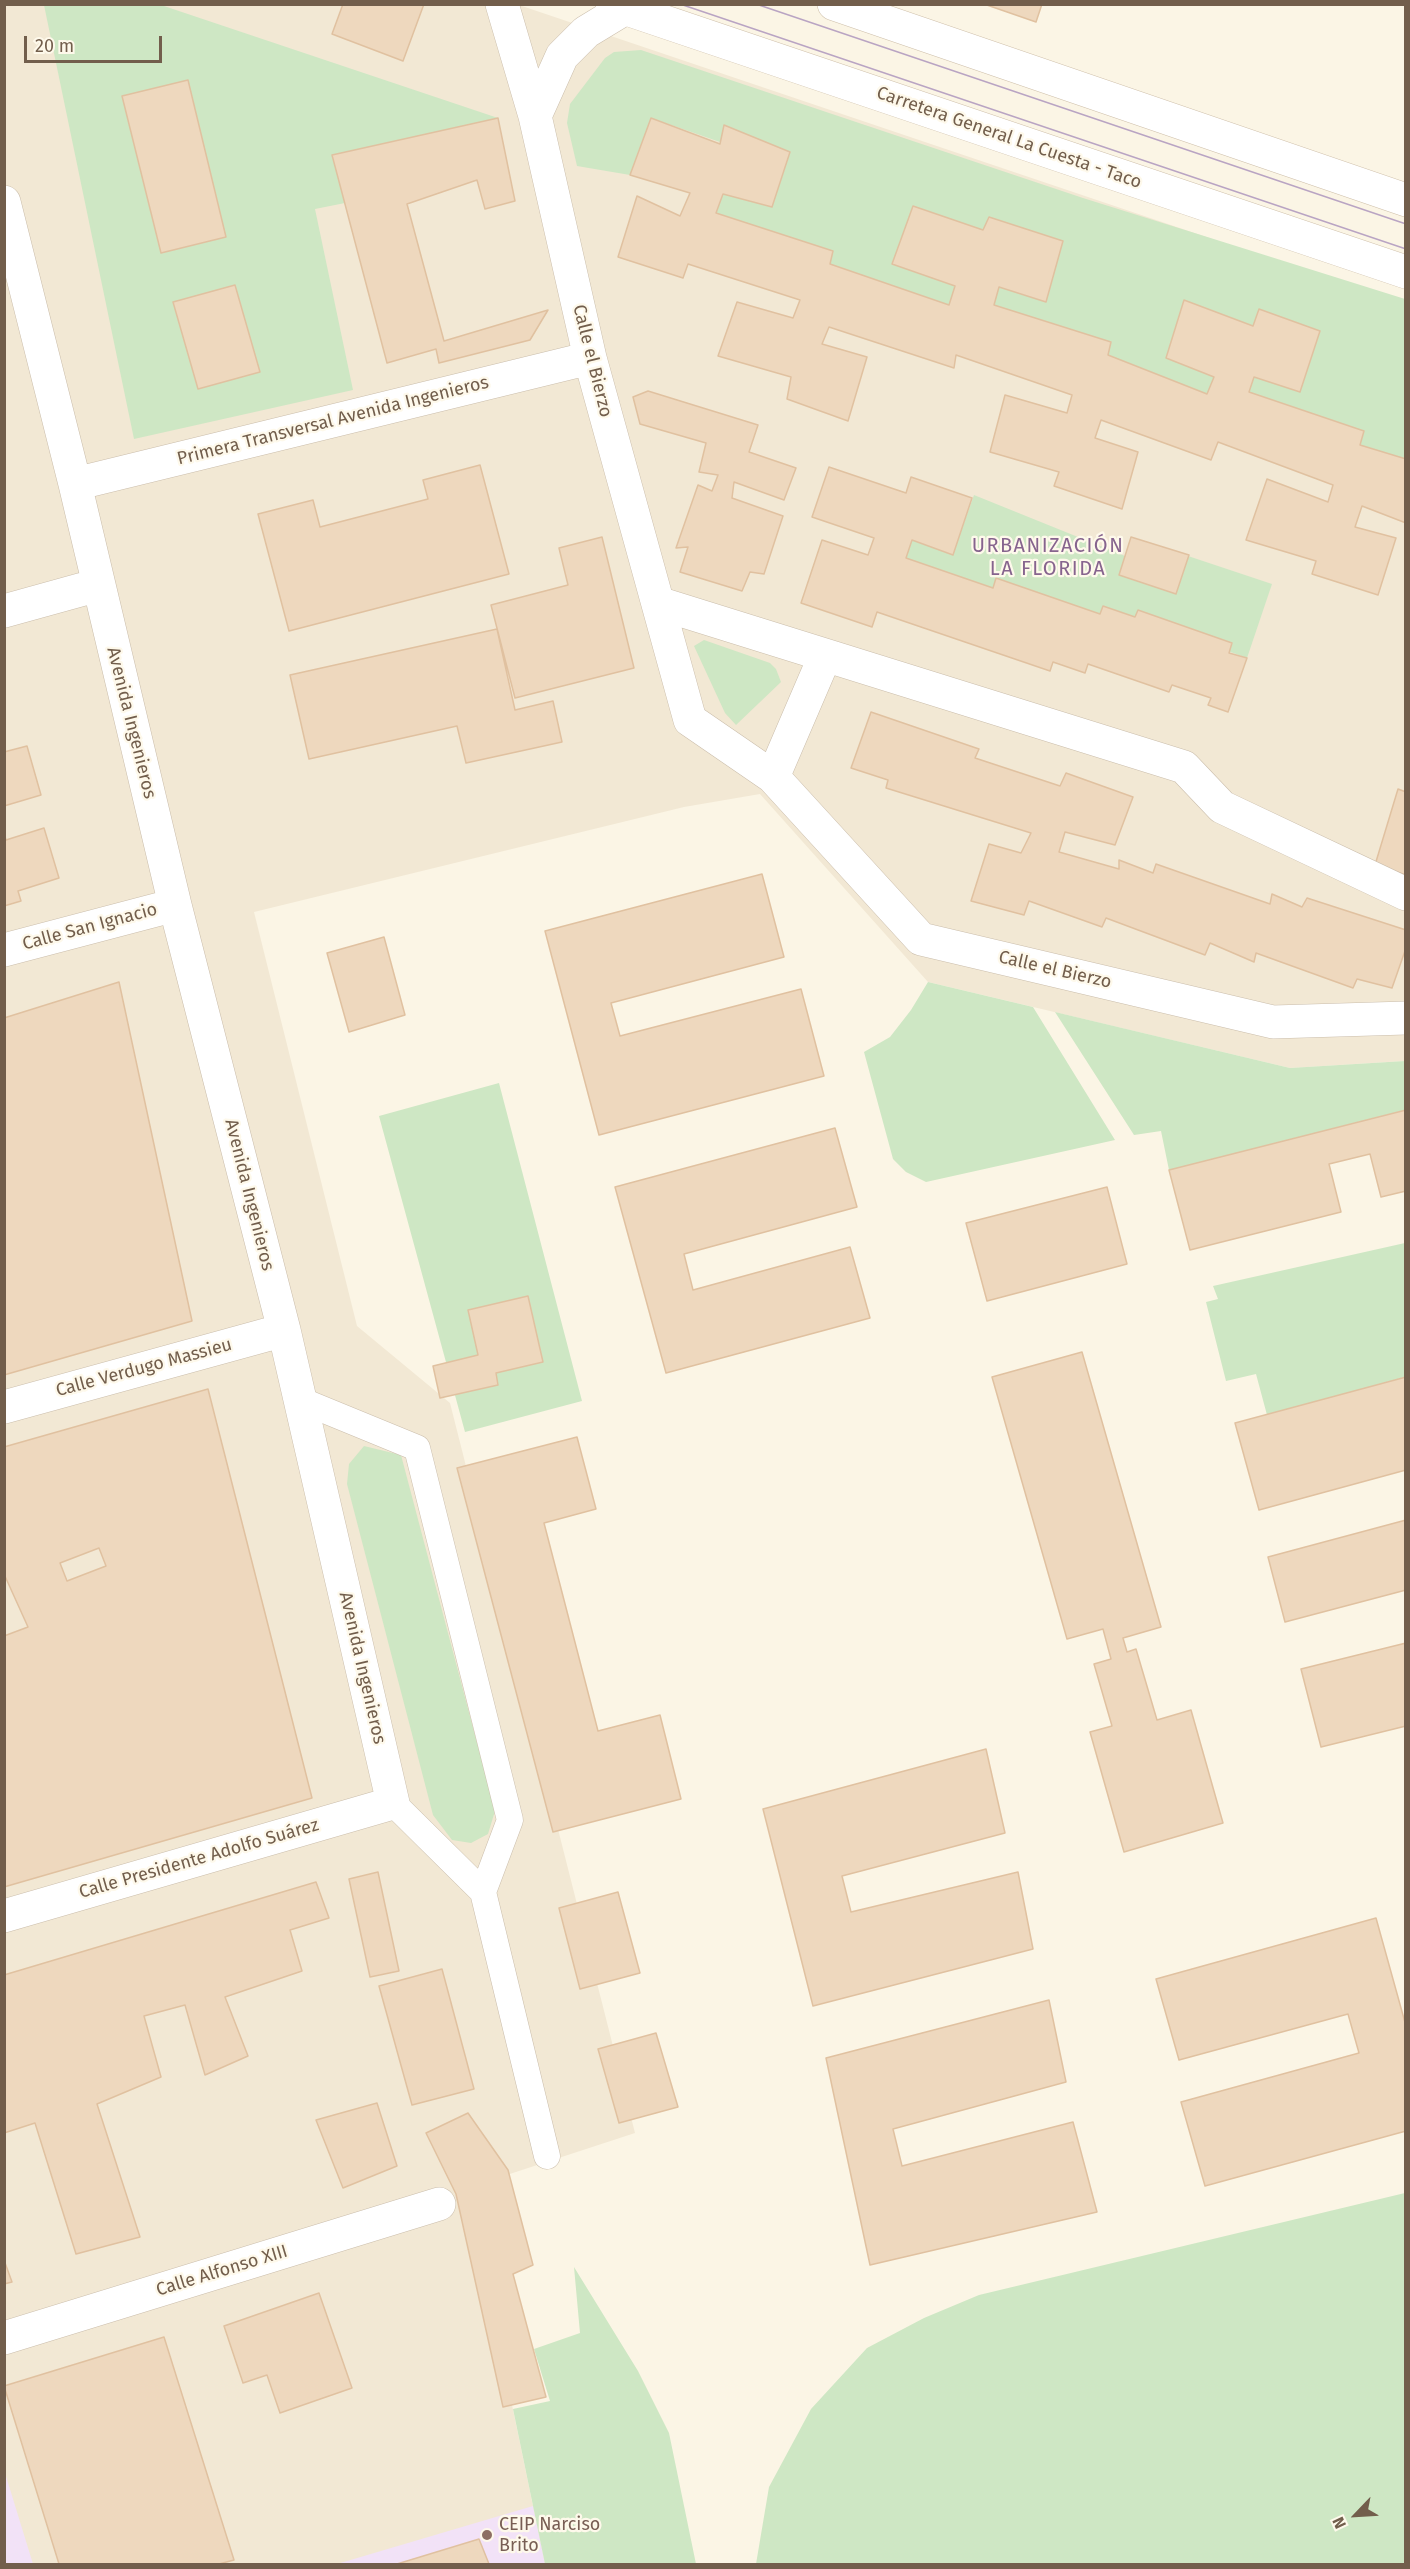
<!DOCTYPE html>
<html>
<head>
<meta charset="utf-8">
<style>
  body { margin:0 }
  #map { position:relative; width:1410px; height:2569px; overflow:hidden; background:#fbf5e5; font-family:"Fira Sans",sans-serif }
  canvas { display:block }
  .frame { position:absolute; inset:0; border:6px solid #725e4c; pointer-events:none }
  .north { position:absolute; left:1326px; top:2485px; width:60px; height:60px; -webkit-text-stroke:4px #fef9eb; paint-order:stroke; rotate:245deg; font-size:16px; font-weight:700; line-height:24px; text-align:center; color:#725e4c }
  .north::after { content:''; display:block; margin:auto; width:21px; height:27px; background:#725e4c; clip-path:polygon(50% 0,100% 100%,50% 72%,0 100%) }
  .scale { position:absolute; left:24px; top:36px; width:138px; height:27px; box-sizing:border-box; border:3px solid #725e4c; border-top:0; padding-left:8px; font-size:18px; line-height:21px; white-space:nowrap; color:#725e4c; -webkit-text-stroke:4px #fef9eb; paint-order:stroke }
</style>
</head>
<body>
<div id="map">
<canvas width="1410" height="2569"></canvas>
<div class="frame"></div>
<div class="north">N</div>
<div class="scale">20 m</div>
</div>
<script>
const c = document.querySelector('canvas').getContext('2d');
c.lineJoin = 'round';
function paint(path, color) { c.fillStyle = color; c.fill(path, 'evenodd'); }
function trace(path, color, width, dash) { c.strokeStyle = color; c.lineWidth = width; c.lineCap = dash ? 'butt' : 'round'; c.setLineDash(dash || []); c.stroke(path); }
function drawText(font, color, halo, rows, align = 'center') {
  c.font = font + ' "Fira Sans",sans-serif'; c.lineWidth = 4.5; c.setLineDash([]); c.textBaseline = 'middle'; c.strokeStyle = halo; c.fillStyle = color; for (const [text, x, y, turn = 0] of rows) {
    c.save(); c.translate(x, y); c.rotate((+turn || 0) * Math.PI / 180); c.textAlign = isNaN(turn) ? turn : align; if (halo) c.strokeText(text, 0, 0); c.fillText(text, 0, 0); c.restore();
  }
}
paint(new Path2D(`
  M 5,5 L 519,5 L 1405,304 L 1405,1061 L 1290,1068 L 928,982 L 760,794 L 684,807 L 254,912 L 357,1326 L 450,1403 L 635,2133 L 467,2188 L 545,2564 L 5,2564 Z`), '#f2e8d4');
paint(new Path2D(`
  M 4,2473 L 5,2473 L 33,2564 L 5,2564 Z
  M 533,2506 L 545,2564 L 337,2564 Z`), '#f2e2f7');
paint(new Path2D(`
  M 44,5 L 161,5 L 498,118 L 345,203 L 315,209 L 353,390 L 134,439 Z
  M 641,50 L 1083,198 L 1405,299 L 1405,459 L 1360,445 L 1363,431 L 1249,392 L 1254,377 L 1300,392 L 1319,331 L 1259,310 L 1253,326 L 1184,300 L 1166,358 L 1214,377 L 1207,394 L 1108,355 L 1111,342 L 994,305 L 999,287 L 1046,302 L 1058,256 L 892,264 L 955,286 L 949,305 L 830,264 L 832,251 L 716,213 L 723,194 L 772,207 L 786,165 L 651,118 L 630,175 L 577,166 L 567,123 L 570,104 L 605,58 L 614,52 Z
  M 974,495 L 1125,556 L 1131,537 L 1272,584 L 1247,658 L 1135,617 L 1100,614 L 993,588 L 906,558 L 912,540 L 953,554 Z
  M 704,640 L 770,663 L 776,669 L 781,682 L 736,725 L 725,713 L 694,646 Z
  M 928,982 L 1033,1007 L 1115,1140 L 926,1182 L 906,1172 L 893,1159 L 864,1052 L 890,1037 L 911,1010 Z
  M 1055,1012 L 1290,1068 L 1405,1061 L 1405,1110 L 1169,1170 L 1161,1131 L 1134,1135 Z
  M 499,1083 L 582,1401 L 465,1432 L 379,1116 Z
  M 1405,1243 L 1405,1377 L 1267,1415 L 1256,1374 L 1226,1381 L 1206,1302 L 1218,1299 L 1213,1286 Z
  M 364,1446 L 401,1455 L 495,1811 L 488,1834 L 471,1843 L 452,1840 L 433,1815 L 347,1484 L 349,1464 Z
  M 1405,2193 L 1405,2564 L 756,2564 L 769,2487 L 811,2409 L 867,2348 L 924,2318 L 979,2295 Z
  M 574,2267 L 638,2371 L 669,2433 L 696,2564 L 545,2564 L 513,2409 L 550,2401 L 534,2349 L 580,2333 Z`), '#cee7c4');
const building = new Path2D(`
  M 343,4 L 424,4 L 403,61 L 332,34 Z
  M 984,4 L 1042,4 L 1036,22 Z
  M 188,80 L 226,237 L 161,253 L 122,96 Z
  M 498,118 L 515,201 L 485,209 L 477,180 L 407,204 L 444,341 L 548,310 L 530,340 L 439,363 L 436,349 L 387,363 L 332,155 Z
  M 651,118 L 720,144 L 724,125 L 790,152 L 772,207 L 723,194 L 716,213 L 833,251 L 830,264 L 949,305 L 955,286 L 892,264 L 913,206 L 983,230 L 989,217 L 1063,241 L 1046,302 L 999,287 L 994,305 L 1111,342 L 1108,355 L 1207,394 L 1214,377 L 1166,358 L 1184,300 L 1253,326 L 1259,309 L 1320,331 L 1300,392 L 1254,377 L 1249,392 L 1364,431 L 1360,445 L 1406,459 L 1406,523 L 1362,506 L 1355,527 L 1396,538 L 1378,595 L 1312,574 L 1316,561 L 1246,540 L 1267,479 L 1328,502 L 1333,485 L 1218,442 L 1211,460 L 1101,420 L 1095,438 L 1138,452 L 1122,509 L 1054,486 L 1059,472 L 990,452 L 1005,395 L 1067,413 L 1072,395 L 956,355 L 954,368 L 829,327 L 822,344 L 867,357 L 848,421 L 787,399 L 791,377 L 718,356 L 737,302 L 793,318 L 800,300 L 688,264 L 683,278 L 618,257 L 637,196 L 680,216 L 690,193 L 630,175 Z
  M 235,285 L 260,372 L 198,389 L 173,302 Z
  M 648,391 L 758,425 L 749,452 L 796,468 L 784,500 L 734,482 L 732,498 L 783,516 L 764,574 L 750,572 L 742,591 L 680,572 L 688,547 L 676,548 L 698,485 L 712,491 L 718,475 L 699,472 L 706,443 L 640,424 L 633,397 Z
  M 480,465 L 509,574 L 289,631 L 258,514 L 313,500 L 320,527 L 428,499 L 423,480 Z
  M 829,467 L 906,493 L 911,477 L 972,498 L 953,555 L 912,540 L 906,558 L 993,588 L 996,578 L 1100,614 L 1103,606 L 1135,617 L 1138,610 L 1232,643 L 1229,653 L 1247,658 L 1228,712 L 1208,705 L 1211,698 L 1172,685 L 1169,692 L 1088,664 L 1085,673 L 1053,662 L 1050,671 L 877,612 L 872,627 L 801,603 L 822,540 L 868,555 L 874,538 L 812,517 Z
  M 602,537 L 634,668 L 515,698 L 491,605 L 568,585 L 559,548 Z
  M 1131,537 L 1189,555 L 1176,594 L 1119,575 Z
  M 497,629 L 515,710 L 553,701 L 562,742 L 466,763 L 457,726 L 309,759 L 290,675 Z
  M 871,712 L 979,749 L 975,758 L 1060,786 L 1066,773 L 1133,797 L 1115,845 L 1065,832 L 1059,852 L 1119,869 L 1119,860 L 1153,873 L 1156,864 L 1270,904 L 1272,894 L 1302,907 L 1307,898 L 1406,930 L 1406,948 L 1392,988 L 1357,979 L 1353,988 L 1256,953 L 1254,962 L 1210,943 L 1205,955 L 1106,918 L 1102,927 L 1029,901 L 1024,915 L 971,901 L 989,844 L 1021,853 L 1031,833 L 886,788 L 888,780 L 851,768 Z
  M 27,746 L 41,795 L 4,806 L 4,752 Z
  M 1398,789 L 1406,792 L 1406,875 L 1375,865 Z
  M 44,828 L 59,878 L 18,891 L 21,901 L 4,906 L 4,833 L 6,840 Z
  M 762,874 L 784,957 L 611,1003 L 620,1036 L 801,989 L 824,1076 L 599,1135 L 545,931 Z
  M 384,937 L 405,1015 L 349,1032 L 327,953 Z
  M 119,982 L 192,1321 L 4,1375 L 4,1018 Z
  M 1406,1110 L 1406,1191 L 1381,1197 L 1370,1154 L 1329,1164 L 1341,1212 L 1190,1250 L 1169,1170 Z
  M 835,1128 L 857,1207 L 684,1254 L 693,1290 L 850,1247 L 870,1318 L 666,1373 L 615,1187 Z
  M 1107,1187 L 1127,1264 L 987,1301 L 966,1223 Z
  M 528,1296 L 543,1362 L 496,1373 L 498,1385 L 440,1398 L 433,1366 L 478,1355 L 468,1310 Z
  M 1082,1352 L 1161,1627 L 1123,1638 L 1127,1652 L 1136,1649 L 1157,1720 L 1191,1710 L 1223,1823 L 1124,1852 L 1090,1732 L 1112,1726 L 1094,1664 L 1111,1659 L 1103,1629 L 1067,1639 L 992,1377 Z
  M 1406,1377 L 1406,1470 L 1259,1510 L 1235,1423 Z
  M 208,1389 L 312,1798 L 4,1887 L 4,1636 L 28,1627 L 4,1574 L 4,1447 ZM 99,1548 L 106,1566 L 67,1581 L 60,1563 Z
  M 577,1437 L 596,1509 L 544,1523 L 598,1731 L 660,1715 L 681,1799 L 553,1832 L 457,1468 Z
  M 1406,1520 L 1406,1590 L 1285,1622 L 1268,1557 Z
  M 1406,1643 L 1406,1726 L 1321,1747 L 1301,1669 Z
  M 986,1749 L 1005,1833 L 842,1876 L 851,1912 L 1018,1872 L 1033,1949 L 813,2006 L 763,1809 Z
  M 378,1872 L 399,1971 L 370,1977 L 349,1879 Z
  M 316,1882 L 329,1918 L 290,1930 L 302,1971 L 225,1997 L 248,2056 L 205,2075 L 185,2005 L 144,2016 L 161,2077 L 97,2104 L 140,2237 L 76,2254 L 35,2123 L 4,2133 L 4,1975 Z
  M 618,1892 L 640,1973 L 580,1989 L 559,1908 Z
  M 1376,1918 L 1406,2026 L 1406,2131 L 1205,2186 L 1181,2102 L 1359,2053 L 1348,2014 L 1179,2060 L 1156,1979 Z
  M 442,1969 L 474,2089 L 412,2105 L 379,1986 Z
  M 1049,2000 L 1066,2082 L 893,2129 L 902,2166 L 1073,2122 L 1097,2212 L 870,2265 L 826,2058 Z
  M 656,2033 L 678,2107 L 619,2123 L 598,2049 Z
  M 377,2103 L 397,2166 L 343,2188 L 316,2120 Z
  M 468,2113 L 508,2170 L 533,2265 L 513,2274 L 546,2397 L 503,2407 L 456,2194 L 426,2133 Z
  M 4,2260 L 12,2282 L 4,2284 Z
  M 319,2293 L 352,2388 L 280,2413 L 267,2375 L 243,2383 L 224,2326 Z
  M 164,2337 L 234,2560 L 219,2564 L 59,2564 L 4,2386 Z
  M 479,2539 L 489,2564 L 397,2564 Z`);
paint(building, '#eed8be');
trace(building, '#e0c1a0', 1.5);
const service = new Path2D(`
  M 300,1400 L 417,1448 L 510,1820 L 483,1892
  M 393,1803 L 483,1892 L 547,2156`);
const minor = new Path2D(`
  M 502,4 L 535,116 L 590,358 L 690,720 L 773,777 L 921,939 L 1273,1022 L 1406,1018
  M 535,116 L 562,56 L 586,32 L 624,9
  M 4,202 L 75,484 L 175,905 L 284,1330 L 393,1803 L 4,1916
  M 75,484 L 590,358
  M 658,603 L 1184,767 L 1222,807 L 1406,894
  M 4,611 L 98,585
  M 773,777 L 825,656
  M 4,950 L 175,905
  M 4,1407 L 284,1330
  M 4,2338 L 439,2204`);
const secondary = new Path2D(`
  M 612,4 L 1406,272
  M 834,4 L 1406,200`);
trace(service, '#cbbeac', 27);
trace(minor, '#cbbeac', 34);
trace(secondary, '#cebfaa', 34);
trace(service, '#fff', 26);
trace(minor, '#fff', 33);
trace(secondary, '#fff', 33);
trace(new Path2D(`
  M 680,4 L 1406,249
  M 756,4 L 1406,224`), '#b9a4c3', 1.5);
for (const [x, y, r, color] of [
  [487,2535,6,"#8d6e63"]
]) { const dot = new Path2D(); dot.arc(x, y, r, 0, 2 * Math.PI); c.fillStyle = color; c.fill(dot); trace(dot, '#fef9eb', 2); }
drawText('18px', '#725e4c', '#fef9eb', [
  ["Carretera General La Cuesta - Taco",1009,138,19],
  ["Calle el Bierzo",592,361,76],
  ["Primera Transversal Avenida Ingenieros",333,421,-14],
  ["Avenida Ingenieros",131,723,76],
  ["Calle San Ignacio",90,927,-15],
  ["Calle el Bierzo",1055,970,13],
  ["Avenida Ingenieros",249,1195,76],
  ["Calle Verdugo Massieu",144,1368,-15],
  ["Avenida Ingenieros",362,1668,77],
  ["Calle Presidente Adolfo Suárez",199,1859,-16],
  ["Calle Alfonso XIII",222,2271,-17]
]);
drawText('18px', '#785e54', '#fef9eb', [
  ["CEIP Narciso",499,2525],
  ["Brito",499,2546]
], 'left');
c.letterSpacing = '1.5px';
drawText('20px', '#86648e', '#fef9eb', [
  ["URBANIZACIÓN",1048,546],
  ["LA FLORIDA",1048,569]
]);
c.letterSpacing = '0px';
</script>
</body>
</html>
